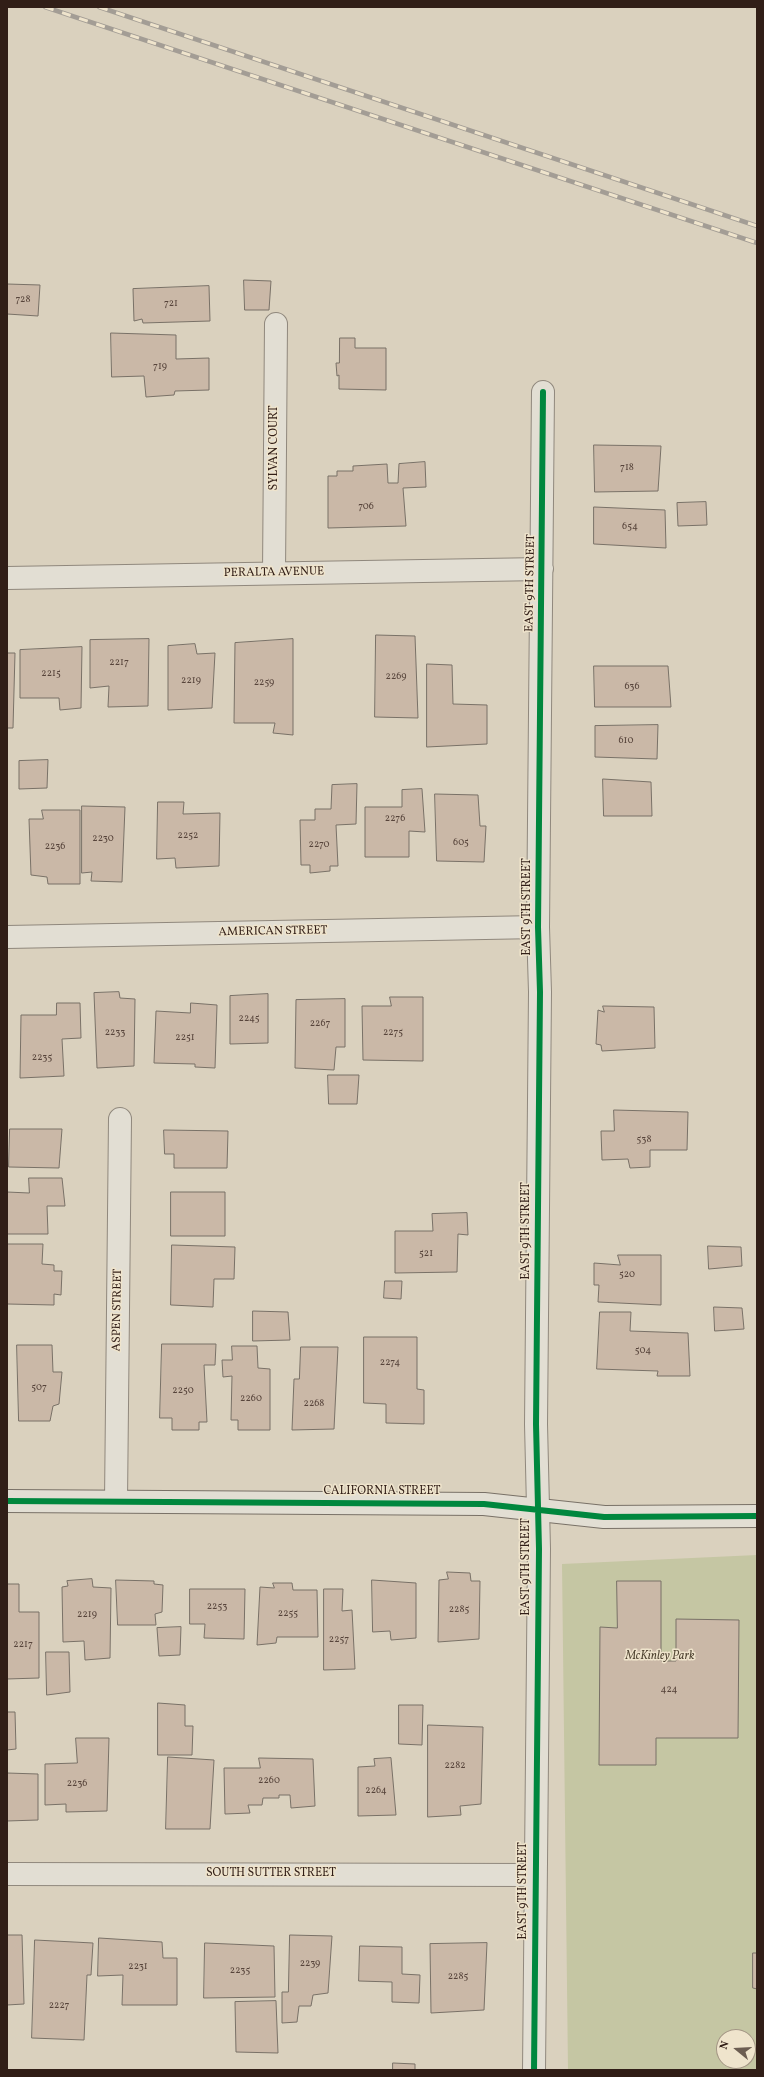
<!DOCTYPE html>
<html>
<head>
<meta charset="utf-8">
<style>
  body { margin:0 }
  #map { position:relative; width:764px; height:2077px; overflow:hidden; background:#dad1be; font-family:Vollkorn,serif }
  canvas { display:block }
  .frame { position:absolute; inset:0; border:8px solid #311e17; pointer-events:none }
  .north { position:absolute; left:716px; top:2029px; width:40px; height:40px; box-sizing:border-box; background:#efe4cc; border:1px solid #a39584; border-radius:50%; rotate:288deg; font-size:11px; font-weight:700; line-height:16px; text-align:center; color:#311e17 }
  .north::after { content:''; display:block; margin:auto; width:14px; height:18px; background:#6c5d51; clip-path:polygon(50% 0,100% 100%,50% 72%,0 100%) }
</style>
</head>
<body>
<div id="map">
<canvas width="764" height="2077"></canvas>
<div class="frame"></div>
<div class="north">N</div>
</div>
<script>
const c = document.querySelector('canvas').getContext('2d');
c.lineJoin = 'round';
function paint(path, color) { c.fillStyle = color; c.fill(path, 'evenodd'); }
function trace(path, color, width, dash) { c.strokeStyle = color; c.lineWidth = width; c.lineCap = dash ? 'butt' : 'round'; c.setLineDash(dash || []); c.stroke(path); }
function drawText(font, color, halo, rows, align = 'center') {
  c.font = font + ' Vollkorn,serif'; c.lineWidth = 3; c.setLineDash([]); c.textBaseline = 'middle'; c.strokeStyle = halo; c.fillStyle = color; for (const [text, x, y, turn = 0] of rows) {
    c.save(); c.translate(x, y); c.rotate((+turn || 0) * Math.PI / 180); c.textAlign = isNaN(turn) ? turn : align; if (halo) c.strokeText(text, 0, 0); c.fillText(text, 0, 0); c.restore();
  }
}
paint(new Path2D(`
  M 757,1555 L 757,2070 L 568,2070 L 562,1564 ZM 724,2037 L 748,2037 L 748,2061 L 724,2061 Z`), '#c5c6a3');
const building = new Path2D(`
  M 244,280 L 271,281 L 269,310 L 245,310 Z
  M 7,284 L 40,285 L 38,316 L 7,314 Z
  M 209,286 L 210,321 L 143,323 L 142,319 L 134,321 L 133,289 Z
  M 111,333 L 176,335 L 176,359 L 209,358 L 209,390 L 175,391 L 174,395 L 146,397 L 144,376 L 112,377 Z
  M 340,338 L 355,338 L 355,348 L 386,348 L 386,390 L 339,389 L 339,375 L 337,376 L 336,363 L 339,363 Z
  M 594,445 L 661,446 L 658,491 L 595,492 Z
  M 425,462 L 426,487 L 403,488 L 406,526 L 328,528 L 328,476 L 337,476 L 337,471 L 353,471 L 353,466 L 387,464 L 388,483 L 398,483 L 399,464 Z
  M 706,502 L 707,525 L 678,526 L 677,503 Z
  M 594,507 L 665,510 L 666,548 L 594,544 Z
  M 376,635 L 415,636 L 418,718 L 375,717 Z
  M 149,639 L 148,706 L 108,707 L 109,686 L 90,688 L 90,640 Z
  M 293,639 L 293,735 L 273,733 L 275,723 L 234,723 L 235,643 Z
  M 195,644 L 197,654 L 215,653 L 212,708 L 168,710 L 168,646 Z
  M 82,647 L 81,708 L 60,710 L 59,698 L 20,698 L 20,650 Z
  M 7,653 L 15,653 L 13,728 L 7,728 Z
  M 427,664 L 452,665 L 453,704 L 487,705 L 487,744 L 427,747 Z
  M 594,666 L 668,666 L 671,707 L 595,707 Z
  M 658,725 L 657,759 L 595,757 L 595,726 Z
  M 48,760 L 47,788 L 19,789 L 19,761 Z
  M 603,779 L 651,782 L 652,816 L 604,816 Z
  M 357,784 L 356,824 L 336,825 L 338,866 L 330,866 L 330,871 L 310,873 L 310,865 L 301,865 L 300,820 L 315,820 L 315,809 L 331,809 L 332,785 Z
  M 422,789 L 425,832 L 409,831 L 409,857 L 365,857 L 365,807 L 402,807 L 402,790 Z
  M 435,794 L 478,795 L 480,826 L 486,826 L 484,862 L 437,861 Z
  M 158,802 L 184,802 L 183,814 L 220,813 L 219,866 L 176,868 L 175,858 L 157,859 Z
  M 82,806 L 125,807 L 122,882 L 91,881 L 92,872 L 82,873 Z
  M 42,810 L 80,810 L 80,884 L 48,884 L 47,877 L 31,875 L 29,819 L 43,819 Z
  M 119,992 L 120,998 L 135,999 L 134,1066 L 97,1068 L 94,993 Z
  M 268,994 L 268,1043 L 230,1044 L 230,996 Z
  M 390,997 L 423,997 L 423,1061 L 363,1060 L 362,1006 L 391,1006 Z
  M 345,999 L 345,1047 L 336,1047 L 334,1070 L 295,1068 L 296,1000 Z
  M 57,1003 L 80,1003 L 81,1038 L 62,1039 L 64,1076 L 20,1078 L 21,1015 L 56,1015 Z
  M 191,1003 L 217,1005 L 215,1068 L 195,1067 L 195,1064 L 154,1063 L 156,1011 L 190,1013 Z
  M 603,1006 L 654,1007 L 655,1048 L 602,1051 L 601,1045 L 596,1044 L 598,1010 L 604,1012 Z
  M 328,1075 L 359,1075 L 357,1104 L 329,1104 Z
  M 614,1110 L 688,1112 L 687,1150 L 650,1150 L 650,1167 L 630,1168 L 628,1159 L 602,1160 L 601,1131 L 614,1131 Z
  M 10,1129 L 62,1129 L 59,1168 L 9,1167 Z
  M 164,1130 L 228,1131 L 227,1168 L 174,1168 L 174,1154 L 165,1154 Z
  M 29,1178 L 62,1178 L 65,1206 L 47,1206 L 48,1234 L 7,1234 L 7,1192 L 29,1193 Z
  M 171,1192 L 225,1192 L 225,1236 L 171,1236 Z
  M 467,1213 L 468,1235 L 458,1234 L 457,1272 L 395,1273 L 395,1231 L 433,1231 L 432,1214 Z
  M 7,1244 L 43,1244 L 42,1264 L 54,1265 L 54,1271 L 62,1271 L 61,1295 L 54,1294 L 54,1305 L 7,1304 Z
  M 172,1245 L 235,1247 L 234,1279 L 214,1279 L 213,1307 L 171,1305 Z
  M 708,1246 L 741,1247 L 742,1266 L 709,1269 Z
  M 618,1255 L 661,1255 L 661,1305 L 598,1302 L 599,1285 L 594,1285 L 594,1263 L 620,1265 Z
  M 385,1281 L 402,1281 L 401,1299 L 384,1298 Z
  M 714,1307 L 742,1308 L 744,1329 L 715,1331 Z
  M 253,1311 L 288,1312 L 290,1340 L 253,1341 Z
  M 600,1312 L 631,1312 L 630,1331 L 688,1333 L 690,1376 L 657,1376 L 658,1371 L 597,1369 Z
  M 364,1337 L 417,1337 L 417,1389 L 424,1390 L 424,1424 L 386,1423 L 386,1404 L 364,1403 Z
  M 162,1344 L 216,1344 L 215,1365 L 204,1365 L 207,1422 L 199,1422 L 199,1430 L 172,1430 L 172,1418 L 160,1418 Z
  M 17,1345 L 52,1345 L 53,1372 L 62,1372 L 59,1404 L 53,1406 L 50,1421 L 19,1421 Z
  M 232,1346 L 257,1346 L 258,1368 L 270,1369 L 270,1430 L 238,1430 L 238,1420 L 231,1420 L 232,1376 L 223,1377 L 222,1360 L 232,1360 Z
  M 301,1347 L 338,1347 L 334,1429 L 292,1430 L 294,1379 L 299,1379 Z
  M 447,1572 L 470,1573 L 471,1581 L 480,1581 L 479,1639 L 438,1642 L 439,1580 L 448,1579 Z
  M 92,1579 L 93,1587 L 111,1588 L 110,1658 L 85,1660 L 84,1641 L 63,1642 L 62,1587 L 68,1586 L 67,1581 Z
  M 116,1580 L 154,1581 L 154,1584 L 163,1585 L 162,1612 L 155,1614 L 156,1625 L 118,1625 Z
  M 372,1580 L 416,1583 L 416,1638 L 391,1640 L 390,1631 L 373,1632 Z
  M 617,1581 L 661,1581 L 661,1661 L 676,1661 L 676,1619 L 739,1620 L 738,1738 L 656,1738 L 656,1765 L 599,1765 L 600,1627 L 617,1628 Z
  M 273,1583 L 292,1583 L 293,1590 L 317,1590 L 318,1637 L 277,1637 L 276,1643 L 257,1645 L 260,1587 L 274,1588 Z
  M 7,1584 L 19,1584 L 19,1612 L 39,1612 L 39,1678 L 7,1679 Z
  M 190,1589 L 245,1589 L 244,1639 L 204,1638 L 205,1624 L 190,1624 Z
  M 324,1589 L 343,1589 L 342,1611 L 352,1610 L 355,1669 L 324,1670 Z
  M 181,1627 L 180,1655 L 159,1656 L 157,1628 Z
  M 46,1652 L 69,1652 L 70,1692 L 47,1695 Z
  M 158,1703 L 185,1705 L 185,1726 L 193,1726 L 192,1755 L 158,1755 Z
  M 399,1705 L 423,1705 L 422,1745 L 399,1744 Z
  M 7,1712 L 15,1712 L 16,1749 L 7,1750 Z
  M 428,1725 L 483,1727 L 481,1804 L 460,1806 L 461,1815 L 428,1817 Z
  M 76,1738 L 109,1738 L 107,1811 L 66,1812 L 66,1804 L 45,1805 L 45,1764 L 77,1763 Z
  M 168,1757 L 214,1760 L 210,1829 L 166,1829 Z
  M 259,1758 L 313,1759 L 315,1806 L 291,1808 L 290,1795 L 279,1795 L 279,1798 L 263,1798 L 262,1805 L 248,1805 L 250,1813 L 225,1814 L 224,1768 L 260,1768 Z
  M 391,1758 L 396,1815 L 358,1816 L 358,1767 L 375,1766 L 374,1759 Z
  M 7,1773 L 38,1774 L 38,1820 L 7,1821 Z
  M 7,1935 L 22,1935 L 24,2004 L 7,2005 Z
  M 290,1935 L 332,1936 L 328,1993 L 313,1995 L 311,2006 L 299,2006 L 297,2022 L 282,2023 L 282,1992 L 288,1992 Z
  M 99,1938 L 162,1942 L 163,1958 L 177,1958 L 177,2005 L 122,2005 L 123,1975 L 98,1976 Z
  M 35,1940 L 93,1943 L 91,1975 L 87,1975 L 84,2040 L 32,2038 Z
  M 205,1943 L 274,1946 L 275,1997 L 204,1998 Z
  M 487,1943 L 484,2010 L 431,2013 L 430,1944 Z
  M 360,1946 L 402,1947 L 402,1974 L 420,1975 L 419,2003 L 392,2002 L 392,1982 L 359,1981 Z
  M 753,1953 L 757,1953 L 757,1989 L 753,1988 Z
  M 276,2001 L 278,2053 L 236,2052 L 235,2002 Z
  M 393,2063 L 415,2064 L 415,2070 L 393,2070 Z`);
paint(building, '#cab8a7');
trace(building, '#797167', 1);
const street = new Path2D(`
  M 274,573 L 276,324
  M 7,578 L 542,569
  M 7,937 L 538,927
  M 116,1501 L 120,1119
  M 7,1874 L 534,1875
  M 534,2070 L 539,1549 L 536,1424 L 540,992 L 538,927 L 543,392`);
const secondary = new Path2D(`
  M 7,1501 L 484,1504 L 604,1517 L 757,1516`);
trace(street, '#90887d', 24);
trace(secondary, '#797167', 24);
trace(street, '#e2ded3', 22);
trace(secondary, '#e2ded3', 22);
const rail = new Path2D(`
  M 45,7 L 757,243
  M 99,7 L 757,226`);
trace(rail, '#a39d95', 4.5);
trace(rail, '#efe4cc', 3, [9]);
trace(new Path2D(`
  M 7,1501 L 484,1504 L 604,1517 L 757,1516
  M 534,2070 L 539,1549 L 536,1424 L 540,992 L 538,927 L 543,392`), '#00873e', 6);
drawText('10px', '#57443b', null, [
  ["728",23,300],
  ["721",171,304],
  ["719",160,367],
  ["718",627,468],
  ["706",366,507],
  ["654",630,527],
  ["2217",119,663],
  ["2215",51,674],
  ["2269",396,677],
  ["2219",191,681],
  ["2259",264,683],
  ["636",632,687],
  ["610",626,741],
  ["2276",395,819],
  ["2252",188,836],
  ["2230",103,839],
  ["605",461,843],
  ["2270",319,845],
  ["2236",55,847],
  ["2245",249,1019],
  ["2267",320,1024],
  ["2233",115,1033],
  ["2275",393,1033],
  ["2251",185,1038],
  ["2235",42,1058],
  ["538",644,1140],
  ["521",426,1254],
  ["520",627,1275],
  ["504",643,1351],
  ["2274",390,1363],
  ["507",39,1388],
  ["2250",183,1391],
  ["2260",251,1399],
  ["2268",314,1404],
  ["2253",217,1607],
  ["2285",459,1610],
  ["2255",288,1614],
  ["2219",87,1615],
  ["2257",339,1640],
  ["2217",23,1645],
  ["424",669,1690],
  ["2282",455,1766],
  ["2260",269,1781],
  ["2236",77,1784],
  ["2264",376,1791],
  ["2239",310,1964],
  ["2231",138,1967],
  ["2235",240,1971],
  ["2285",458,1977],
  ["2227",59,2006]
]);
drawText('12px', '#311e17', '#efe4cc', [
  ["SYLVAN COURT",275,448,-90],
  ["PERALTA AVENUE",274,573,-1],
  ["EAST 9TH STREET",531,583,-89],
  ["EAST 9TH STREET",528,907,-90],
  ["AMERICAN STREET",273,932,-1],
  ["EAST 9TH STREET",527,1231,-90],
  ["ASPEN STREET",118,1310,-89],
  ["CALIFORNIA STREET",382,1492],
  ["EAST 9TH STREET",527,1567,-90],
  ["SOUTH SUTTER STREET",271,1874],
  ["EAST 9TH STREET",524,1891,-90]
]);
drawText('italic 12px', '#524634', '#efe4cc', [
  ["McKinley Park",660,1657]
]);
</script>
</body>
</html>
